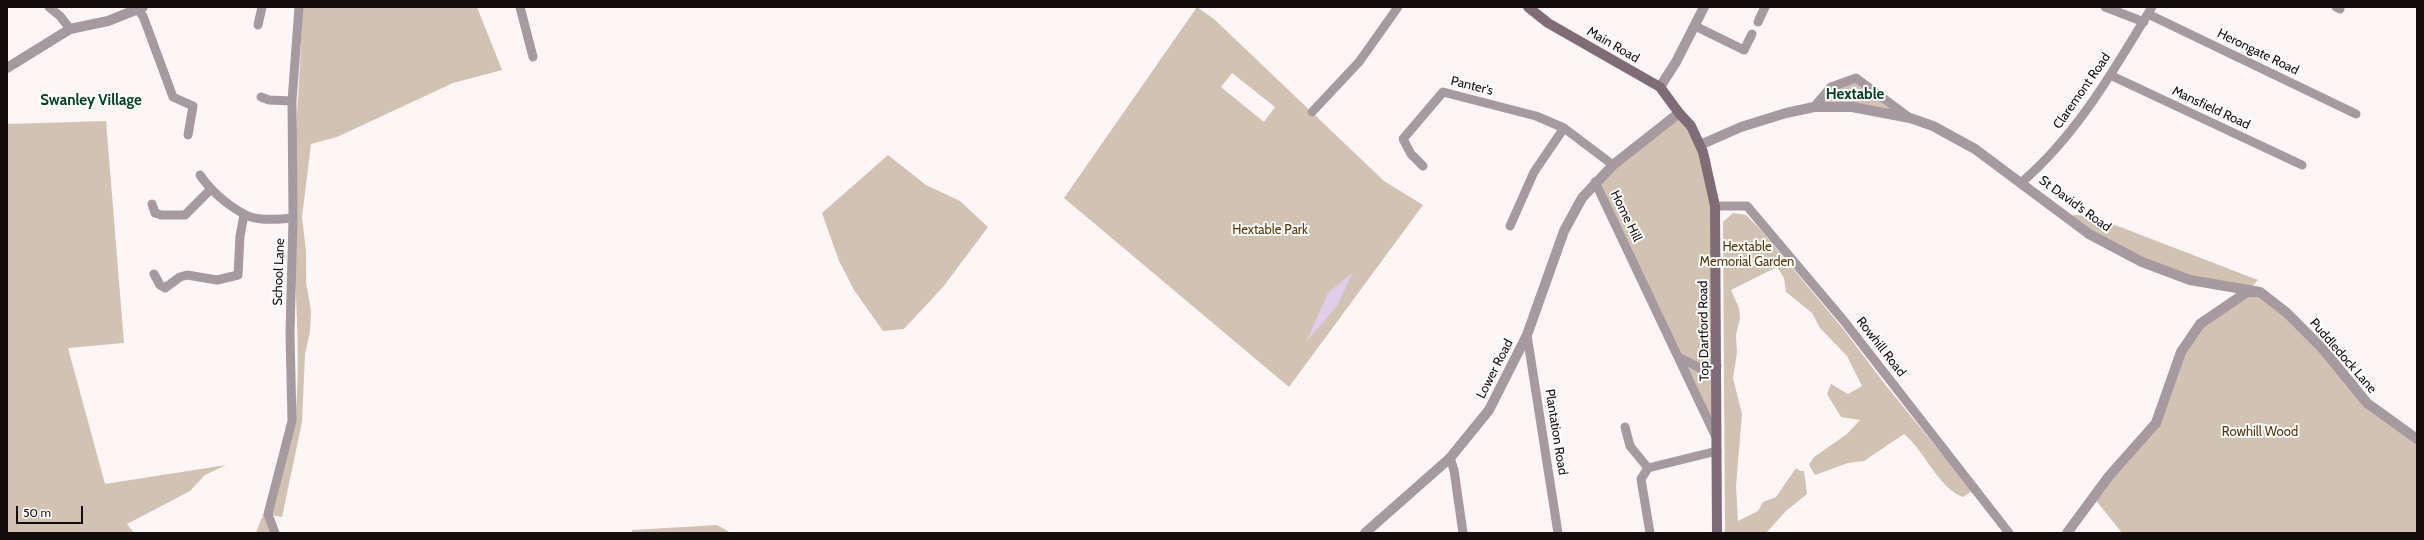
<!DOCTYPE html>
<html>
<head>
<meta charset="utf-8">
<style>
  body { margin:0 }
  #map { position:relative; width:2424px; height:540px; overflow:hidden; background:#fdf6f7; font-family:Cabin,sans-serif }
  canvas { display:block }
  .frame { position:absolute; inset:0; border:8px solid #150c0d; pointer-events:none }
  .scale { position:absolute; left:16px; top:506px; width:67px; height:18px; box-sizing:border-box; border:2px solid #150c0d; border-top:0; padding-left:5px; font-size:12px; line-height:14px; white-space:nowrap; color:#150c0d; -webkit-text-stroke:3px #fff; paint-order:stroke }
</style>
</head>
<body>
<div id="map">
<canvas width="2424" height="540"></canvas>
<div class="frame"></div>
<div class="scale">50 m</div>
</div>
<script>
const c = document.querySelector('canvas').getContext('2d');
c.lineJoin = 'round';
function paint(path, color) { c.fillStyle = color; c.fill(path, 'evenodd'); }
function trace(path, color, width, dash) { c.strokeStyle = color; c.lineWidth = width; c.lineCap = dash ? 'butt' : 'round'; c.setLineDash(dash || []); c.stroke(path); }
function drawText(font, color, halo, rows, align = 'center') {
  c.font = font + ' Cabin,sans-serif'; c.lineWidth = 4; c.setLineDash([]); c.textBaseline = 'middle'; c.strokeStyle = halo; c.fillStyle = color; for (const [text, x, y, turn = 0] of rows) {
    c.save(); c.translate(x, y); c.rotate((+turn || 0) * Math.PI / 180); c.textAlign = isNaN(turn) ? turn : align; if (halo) c.strokeText(text, 0, 0); c.fillText(text, 0, 0); c.restore();
  }
}
paint(new Path2D(`
  M 302,7 L 477,7 L 502,70 L 453,83 L 337,137 L 311,144 L 302,217 L 306,251 L 306,283 L 311,310 L 310,332 L 305,354 L 302,422 L 282,517 L 268,514 L 275,533 L 256,533 C 268,501 291,455 295,422 C 302,354 294,286 293,219 C 293,148 301,78 302,7 Z
  M 1197,7 L 1214,19 L 1384,181 L 1423,205 L 1289,387 L 1064,198 ZM 1232,73 L 1275,107 L 1264,122 L 1221,87 Z
  M 1857,79 L 1907,117 L 1817,107 L 1832,88 Z
  M 1678,113 L 1691,126 L 1713,194 L 1717,439 L 1596,182 Z
  M 106,121 L 124,343 L 68,348 L 105,484 L 226,465 L 205,475 L 190,491 L 127,524 L 134,533 L 7,533 L 7,124 Z
  M 888,155 L 926,185 L 960,201 L 988,227 L 943,287 L 904,329 L 883,331 L 854,290 L 839,261 L 822,213 Z
  M 1733,213 L 1746,215 L 1760,229 L 1844,330 L 1884,383 L 1972,491 L 1963,497 C 1939,489 1924,450 1904,434 L 1864,461 L 1848,463 L 1815,475 L 1809,465 L 1814,457 L 1847,434 L 1860,420 L 1841,417 L 1827,394 L 1831,384 L 1848,394 L 1862,386 L 1847,356 L 1820,328 L 1812,313 L 1786,292 L 1784,278 L 1777,267 L 1731,290 L 1739,308 L 1740,318 L 1736,335 L 1737,353 L 1733,378 L 1742,414 L 1736,486 L 1738,521 L 1758,511 L 1763,502 L 1776,497 L 1796,468 L 1800,471 L 1804,471 L 1807,494 L 1786,511 L 1766,533 L 1725,533 L 1723,222 Z
  M 2076,215 L 2092,217 L 2123,228 L 2258,280 L 2249,290 L 2190,280 L 2142,262 L 2067,217 Z
  M 2259,293 L 2286,314 L 2367,404 L 2417,440 L 2417,533 L 2122,533 L 2094,498 L 2156,424 L 2182,351 L 2200,325 L 2231,303 Z
  M 717,525 L 731,533 L 632,533 L 632,530 Z`), '#d2c2b2');
paint(new Path2D(`
  M 1353,272 L 1337,306 L 1306,342 L 1328,293 Z`), '#dfcee9');
trace(new Path2D(`
  M 49,7 L 60,16 L 70,29
  M 520,7 L 533,57
  M 2105,7 L 2144,22
  M 2336,7 L 2340,9
  M 137,9 L 143,16 L 173,97 L 193,106 L 188,135
  M 2148,14 L 2356,114
  M 1758,22 L 1765,7
  M 258,25 L 262,7
  M 1695,26 L 1744,50 L 1752,34
  M 2110,75 L 2302,165
  M 261,97 L 269,100 L 292,101
  M 1814,107 L 1831,87 L 1856,78 L 1910,118
  M 1312,112 L 1359,62 L 1398,7
  M 1423,166 L 1411,154 L 1403,139 L 1443,92 L 1536,116 L 1564,128 L 1613,165
  M 200,175 C 210,190 227,205 244,214 C 257,222 278,219 293,218
  M 1595,182 L 1716,437
  M 2022,182 C 2077,135 2115,68 2152,7
  M 152,204 L 155,213 L 161,215 L 185,215 L 210,190
  M 1715,206 L 1747,206 L 1844,321 L 2009,533
  M 1510,226 L 1534,172 L 1564,128
  M 154,274 L 160,285 L 165,288 L 180,277 L 187,275 L 217,280 L 238,275 L 240,236 L 244,215
  M 1527,335 L 1558,533
  M 1680,358 L 1702,369 L 1717,366
  M 1625,427 L 1630,446 L 1648,468
  M 1450,458 L 1454,470 L 1463,533
  M 275,533 L 268,514 L 292,421 L 290,334 L 293,218 L 292,101 L 299,7
  M 1650,533 L 1641,479 L 1648,468 L 1717,451`), '#a699a0', 9);
trace(new Path2D(`
  M 7,68 L 70,29 L 108,21 L 143,7
  M 1660,87 L 1676,62 L 1704,7
  M 1700,145 L 1741,127 L 1786,113 L 1814,107 L 1852,107 L 1910,118 L 1933,126 L 1975,149 L 2089,234 L 2142,262 L 2190,280 L 2260,292
  M 1365,533 L 1450,458 L 1489,410 L 1527,335 L 1564,231 L 1582,198 L 1613,165 L 1679,113
  M 2067,533 L 2109,476 L 2156,423 L 2181,352 L 2200,324 L 2247,292 L 2260,292 L 2287,313 L 2322,348 L 2367,403 L 2417,439`), '#a699a0', 10);
trace(new Path2D(`
  M 1528,7 L 1548,23 L 1660,87 L 1679,113 L 1691,126 L 1703,152 L 1715,206 L 1717,533`), '#7f6c77', 10);
drawText('13px', '#150c0d', '#fff', [
  ["Main Road",1613,45,30],
  ["Herongate Road",2258,52,26],
  ["Panter's",1472,86,14],
  ["Claremont Road",2082,91,-55],
  ["Mansfield Road",2211,108,25],
  ["St David's Road",2075,204,36],
  ["Home Hill",1626,216,64],
  ["School Lane",279,272,-88],
  ["Top Dartford Road",1704,331,-91],
  ["Rowhill Road",1881,347,52],
  ["Puddledock Lane",2343,356,49],
  ["Lower Road",1495,369,-63],
  ["Plantation Road",1556,432,81]
]);
drawText('13px', '#56360b', '#fff', [
  ["Hextable Park",1270,230],
  ["Hextable",1747,247],
  ["Memorial Garden",1747,262],
  ["Rowhill Wood",2260,432]
]);
drawText('bold 15px', '#004123', '#fff', [
  ["Hextable",1855,95],
  ["Swanley Village",91,101]
]);
</script>
</body>
</html>
